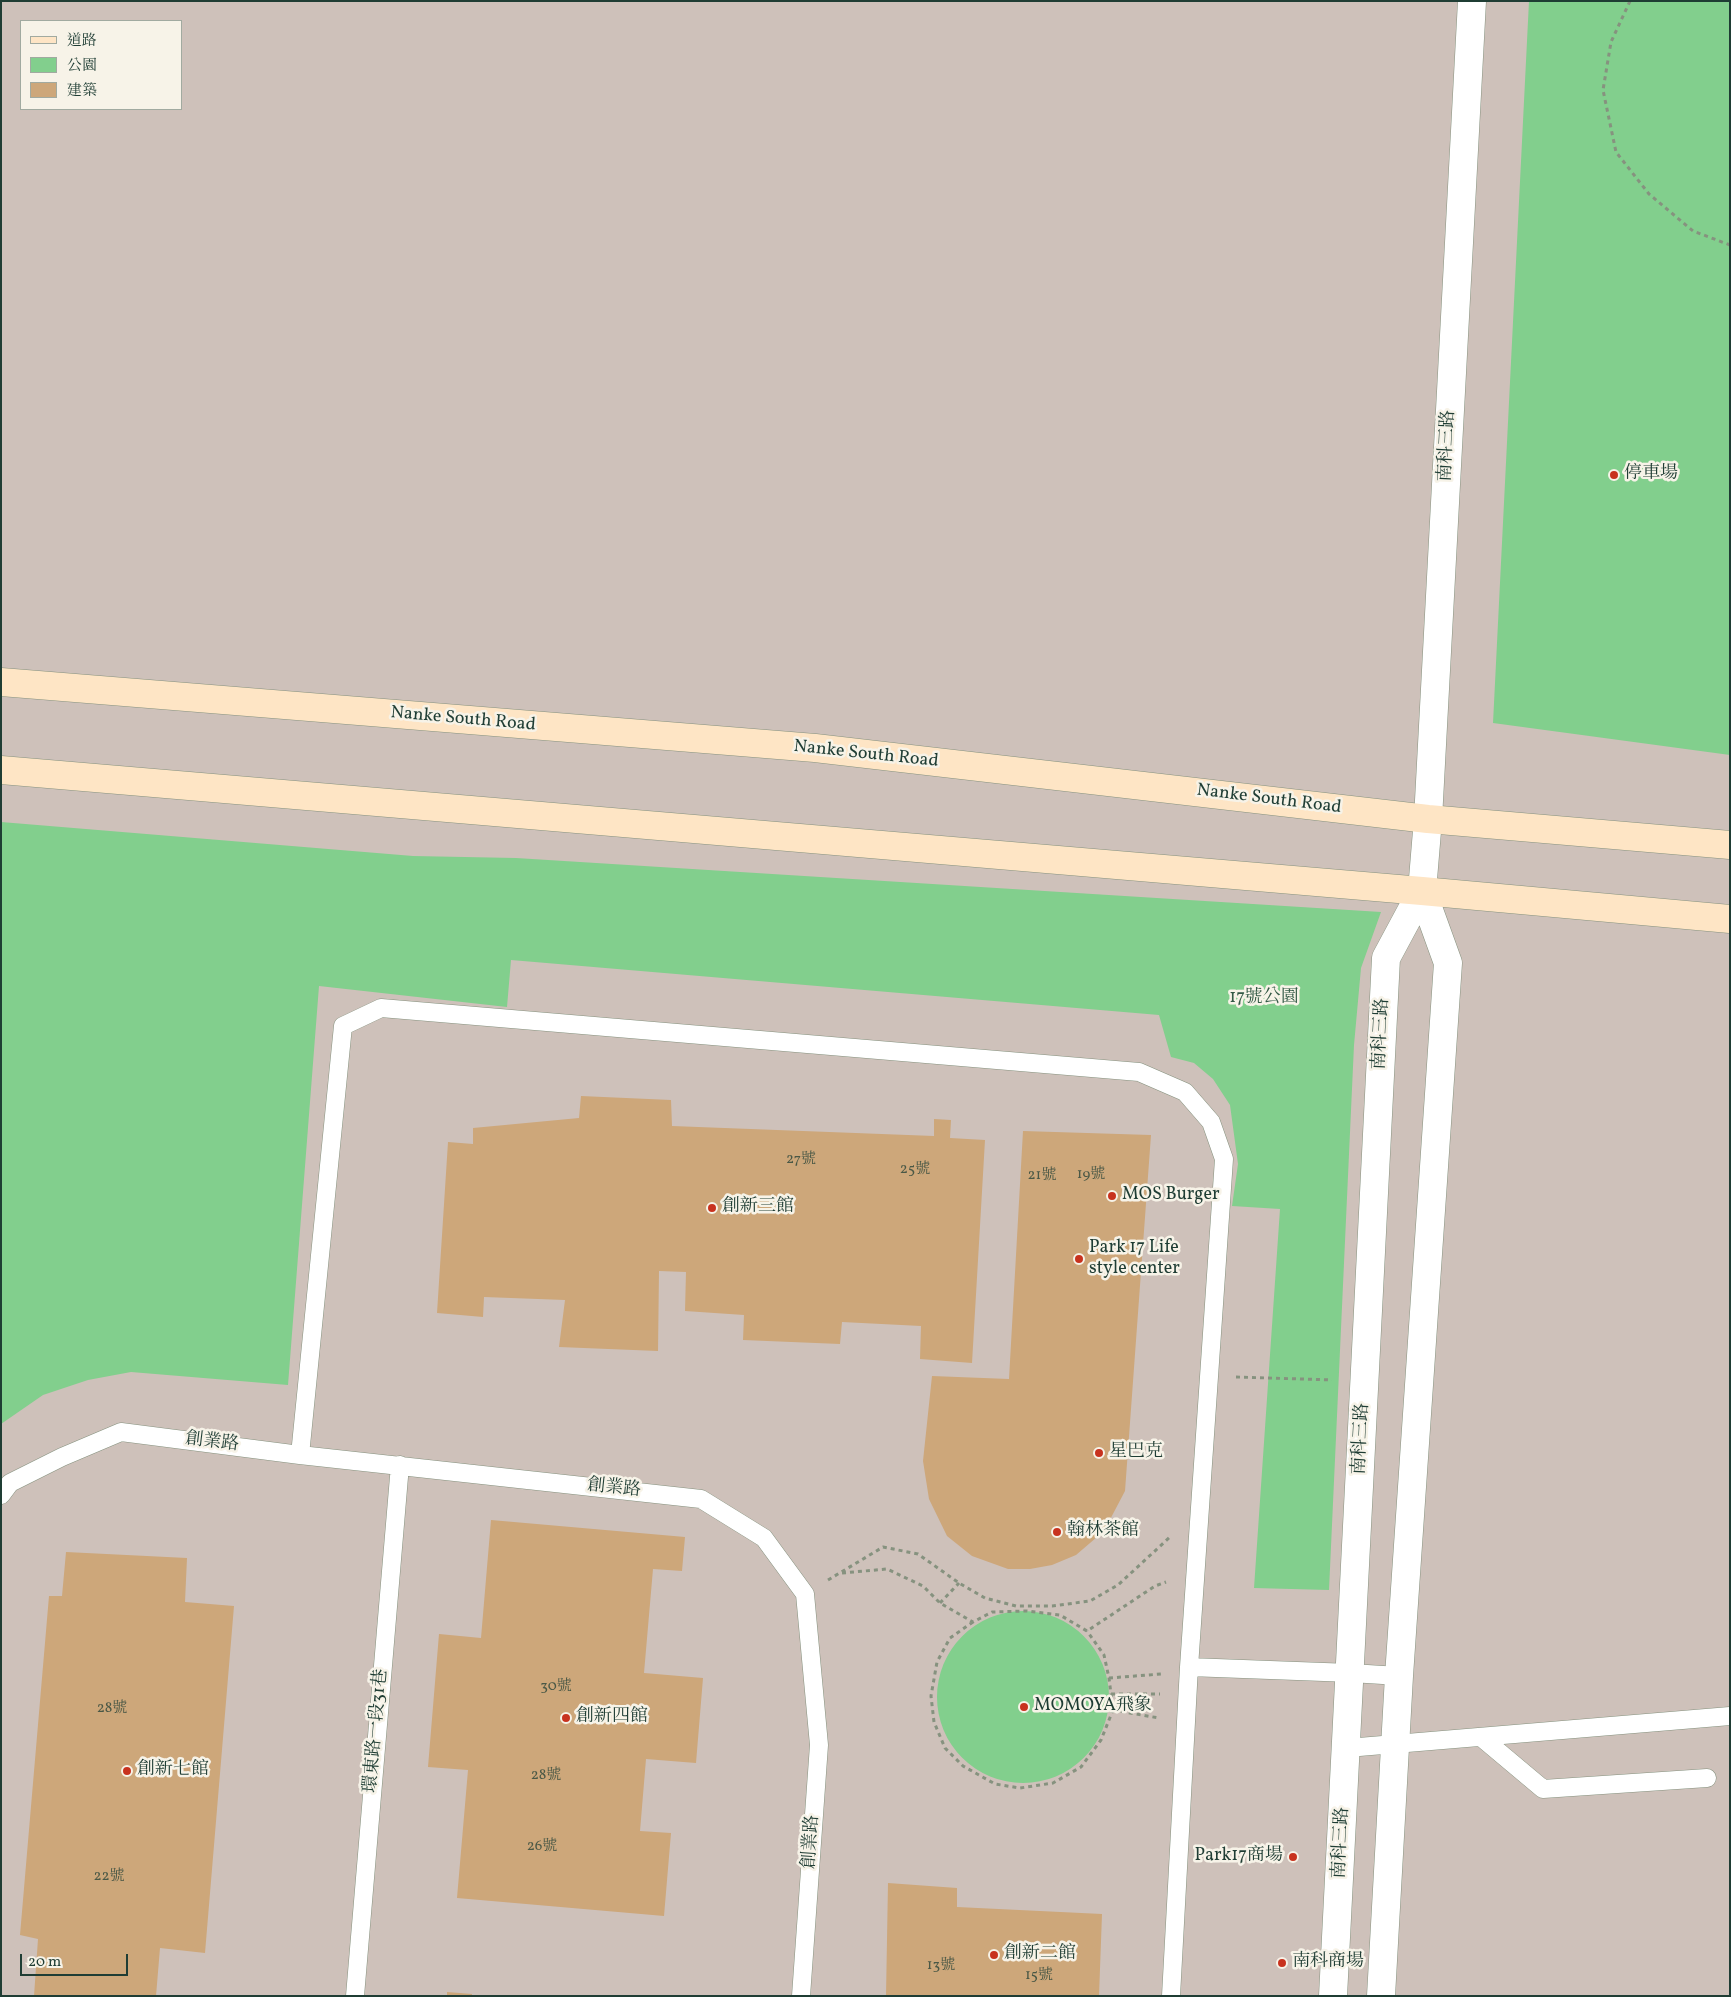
<!DOCTYPE html>
<html>
<head>
<meta charset="utf-8">
<style>
  body { margin:0 }
  #map { position:relative; width:1731px; height:1997px; overflow:hidden; background:#ede6ca; font-family:Vollkorn,"Noto Serif TC",serif }
  canvas { display:block }
  .frame { position:absolute; inset:0; border:2px solid #1f3d34; pointer-events:none }
  .legend { position:absolute; left:20px; top:20px; width:162px; height:90px; box-sizing:border-box; background:#f7f3e8; border:1px solid #a1aaa0; margin:0; padding:6px 9px; list-style:none; font-size:15px; color:#1f3d34 }
  .legend li { display:flex; align-items:center; gap:10px; height:25px }
  .legend b { width:25px; border:1px solid #a1aaa0 }
  .scale { position:absolute; left:20px; top:1954px; width:108px; height:22px; box-sizing:border-box; border:2px solid #1f3d34; border-top:0; padding-left:6px; font-size:15px; line-height:18px; white-space:nowrap; color:#1f3d34; -webkit-text-stroke:4px #f7f3e8; paint-order:stroke }
</style>
</head>
<body>
<div id="map">
<canvas width="1731" height="1997"></canvas>
<div class="frame"></div>
<ul class="legend">
<li><b style="height:6px;background:#fee5c5"></b>道路</li>
<li><b style="height:14px;background:#82cf8d"></b>公園</li>
<li><b style="height:14px;background:#cda77a"></b>建築</li>
</ul>
<div class="scale">20 m</div>
</div>
<script>
const c = document.querySelector('canvas').getContext('2d');
c.lineJoin = 'round';
function paint(path, color) { c.fillStyle = color; c.fill(path, 'evenodd'); }
function trace(path, color, width, dash) { c.strokeStyle = color; c.lineWidth = width; c.lineCap = dash ? 'butt' : 'round'; c.setLineDash(dash || []); c.stroke(path); }
function drawText(font, color, halo, rows, align = 'center') {
  c.font = font + ' Vollkorn,"Noto Serif TC",serif'; c.lineWidth = 5; c.setLineDash([]); c.textBaseline = 'middle'; c.strokeStyle = halo; c.fillStyle = color; for (const [text, x, y, turn = 0] of rows) {
    c.save(); c.translate(x, y); c.rotate((+turn || 0) * Math.PI / 180); c.textAlign = isNaN(turn) ? turn : align; if (halo) c.strokeText(text, 0, 0); c.fillText(text, 0, 0); c.restore();
  }
}
paint(new Path2D(`
  M 1,1 L 1730,1 L 1730,1996 L 1,1996 ZM 21,21 L 181,21 L 181,109 L 21,109 Z`), '#cec1ba');
paint(new Path2D(`
  M 1529,1 L 1730,1 L 1730,755 L 1493,723 Z
  M 1,822 L 413,856 L 516,858 L 1381,912 L 1361,968 L 1354,1045 L 1329,1590 L 1254,1588 L 1280,1209 L 1232,1206 L 1238,1164 L 1230,1105 L 1213,1079 L 1194,1063 L 1171,1057 L 1159,1015 L 511,960 L 507,1007 L 319,986 L 288,1385 L 131,1372 L 88,1380 L 43,1395 L 1,1424 Z
  M937 1697a86 86 0 1 1 172 0a86 86 0 1 1-172 0Z`), '#82cf8d');
paint(new Path2D(`
  M 581,1096 L 671,1100 L 672,1126 L 934,1136 L 934,1119 L 951,1120 L 950,1138 L 985,1140 L 972,1363 L 920,1359 L 921,1326 L 842,1322 L 840,1344 L 743,1340 L 744,1315 L 685,1311 L 686,1272 L 659,1271 L 658,1351 L 559,1347 L 565,1300 L 484,1297 L 483,1317 L 437,1313 L 448,1142 L 473,1144 L 473,1128 L 579,1118 Z
  M 1023,1131 L 1151,1135 L 1125,1491 L 1104,1531 L 1076,1555 L 1052,1565 L 1030,1569 L 1008,1569 L 972,1556 L 947,1536 L 929,1499 L 923,1461 L 932,1376 L 1009,1379 Z
  M 491,1520 L 685,1537 L 682,1571 L 653,1569 L 644,1673 L 703,1678 L 696,1763 L 646,1759 L 640,1831 L 671,1833 L 664,1916 L 457,1898 L 468,1770 L 428,1767 L 439,1634 L 481,1638 Z
  M 66,1552 L 187,1558 L 185,1602 L 234,1606 L 205,1953 L 160,1948 L 156,1996 L 34,1996 L 38,1939 L 20,1935 L 49,1596 L 62,1596 Z
  M 888,1883 L 957,1888 L 957,1907 L 1102,1914 L 1099,1996 L 886,1996 Z
  M 447,1992 L 472,1994 L 472,1996 L 447,1996 Z`), '#cda77a');
const lane = new Path2D(`
  M 300,1455 L 343,1026 L 381,1008 L 1139,1072 L 1185,1092 L 1211,1122 L 1224,1159 L 1189,1667 L 1171,1996
  M 1,1495 L 10,1483 L 62,1457 L 121,1432 L 300,1455 L 701,1499 L 764,1538 L 805,1594 L 819,1745 L 801,1996
  M 1189,1667 L 1351,1673 L 1399,1676
  M 1481,1737 L 1543,1789 L 1707,1778
  M 1347,1748 L 1730,1716
  M 355,1996 L 400,1465`);
const street = new Path2D(`
  M 1333,1996 L 1386,958 L 1422,891 L 1428,819 L 1472,1
  M 1381,1996 L 1399,1676 L 1448,963 L 1422,891`);
const secondary = new Path2D(`
  M 1,682 L 815,748 L 1428,819 L 1730,845
  M 1,770 L 1422,891 L 1730,919`);
trace(lane, '#86927f', 19);
trace(street, '#86927f', 29);
trace(secondary, '#86927f', 29);
trace(new Path2D(`
  M 1630,1 L 1611,42 L 1603,90 L 1616,152 L 1649,194 L 1693,231 L 1730,245
  M 1236,1377 L 1332,1380
  M 842,1573 L 887,1569 L 923,1586 L 940,1603 L 973,1622 L 992,1612 L 1027,1611 L 1060,1615 L 1087,1631 L 1155,1586 L 1166,1582
  M 828,1580 L 883,1547 L 918,1554 L 959,1583 L 985,1598 L 1016,1606 L 1052,1606 L 1090,1601 L 1118,1585 L 1170,1537
  M 940,1603 L 959,1583
  M 973,1622 L 950,1638 L 937,1662 L 931,1696 L 934,1722 L 945,1748 L 963,1766 L 995,1784 L 1020,1788 L 1053,1783 L 1081,1767 L 1101,1740 L 1113,1710 L 1109,1678 L 1104,1655 L 1087,1631
  M 1109,1678 L 1161,1674
  M 1111,1694 L 1160,1694
  M 1113,1710 L 1159,1718`), '#86927f', 3, [4, 4]);
trace(lane, '#fff', 18);
trace(street, '#fff', 28);
trace(secondary, '#fee5c5', 28);
for (const [x, y, r, color] of [
  [1614,475,5,"#c8321e"],
  [1112,1196,5,"#c8321e"],
  [712,1208,5,"#c8321e"],
  [1079,1259,5,"#c8321e"],
  [1099,1453,5,"#c8321e"],
  [1057,1532,5,"#c8321e"],
  [1024,1707,5,"#c8321e"],
  [566,1718,5,"#c8321e"],
  [127,1771,5,"#c8321e"],
  [1293,1857,5,"#c8321e"],
  [994,1955,5,"#c8321e"],
  [1282,1963,5,"#c8321e"]
]) { const dot = new Path2D(); dot.arc(x, y, r, 0, 2 * Math.PI); c.fillStyle = color; c.fill(dot); trace(dot, '#f7f3e8', 2); }
drawText('15px', '#4a5846', null, [
  ["27號",801,1160],
  ["25號",915,1170],
  ["19號",1091,1175],
  ["21號",1042,1176],
  ["30號",556,1687],
  ["28號",112,1709],
  ["28號",546,1776],
  ["26號",542,1847],
  ["22號",109,1877],
  ["13號",941,1966],
  ["15號",1039,1976]
]);
drawText('18px', '#1f3d34', '#f7f3e8', [
  ["南科三路",1448,446,-87],
  ["Nanke South Road",463,720,5],
  ["Nanke South Road",866,755,6],
  ["Nanke South Road",1269,800,7],
  ["南科三路",1382,1034,-87],
  ["南科三路",1362,1439,-87],
  ["創業路",212,1443,7],
  ["創業路",614,1489,6],
  ["環東路一段31巷",377,1731,-85],
  ["創業路",812,1842,-86],
  ["南科三路",1342,1843,-87]
]);
drawText('18px', '#1f3d34', '#f7f3e8', [
  ["停車場",1624,475],
  ["MOS Burger",1122,1196],
  ["創新三館",722,1208],
  ["Park 17 Life",1089,1249],
  ["style center",1089,1270],
  ["星巴克",1109,1453],
  ["翰林茶館",1067,1532],
  ["MOMOYA飛象",1034,1707],
  ["創新四館",576,1718],
  ["創新七館",137,1771],
  ["Park17商場",1283,1857,"right"],
  ["創新二館",1004,1955],
  ["南科商場",1292,1963]
], 'left');
drawText('18px', '#335a46', '#f7f3e8', [
  ["17號公園",1264,999]
]);
</script>
</body>
</html>
